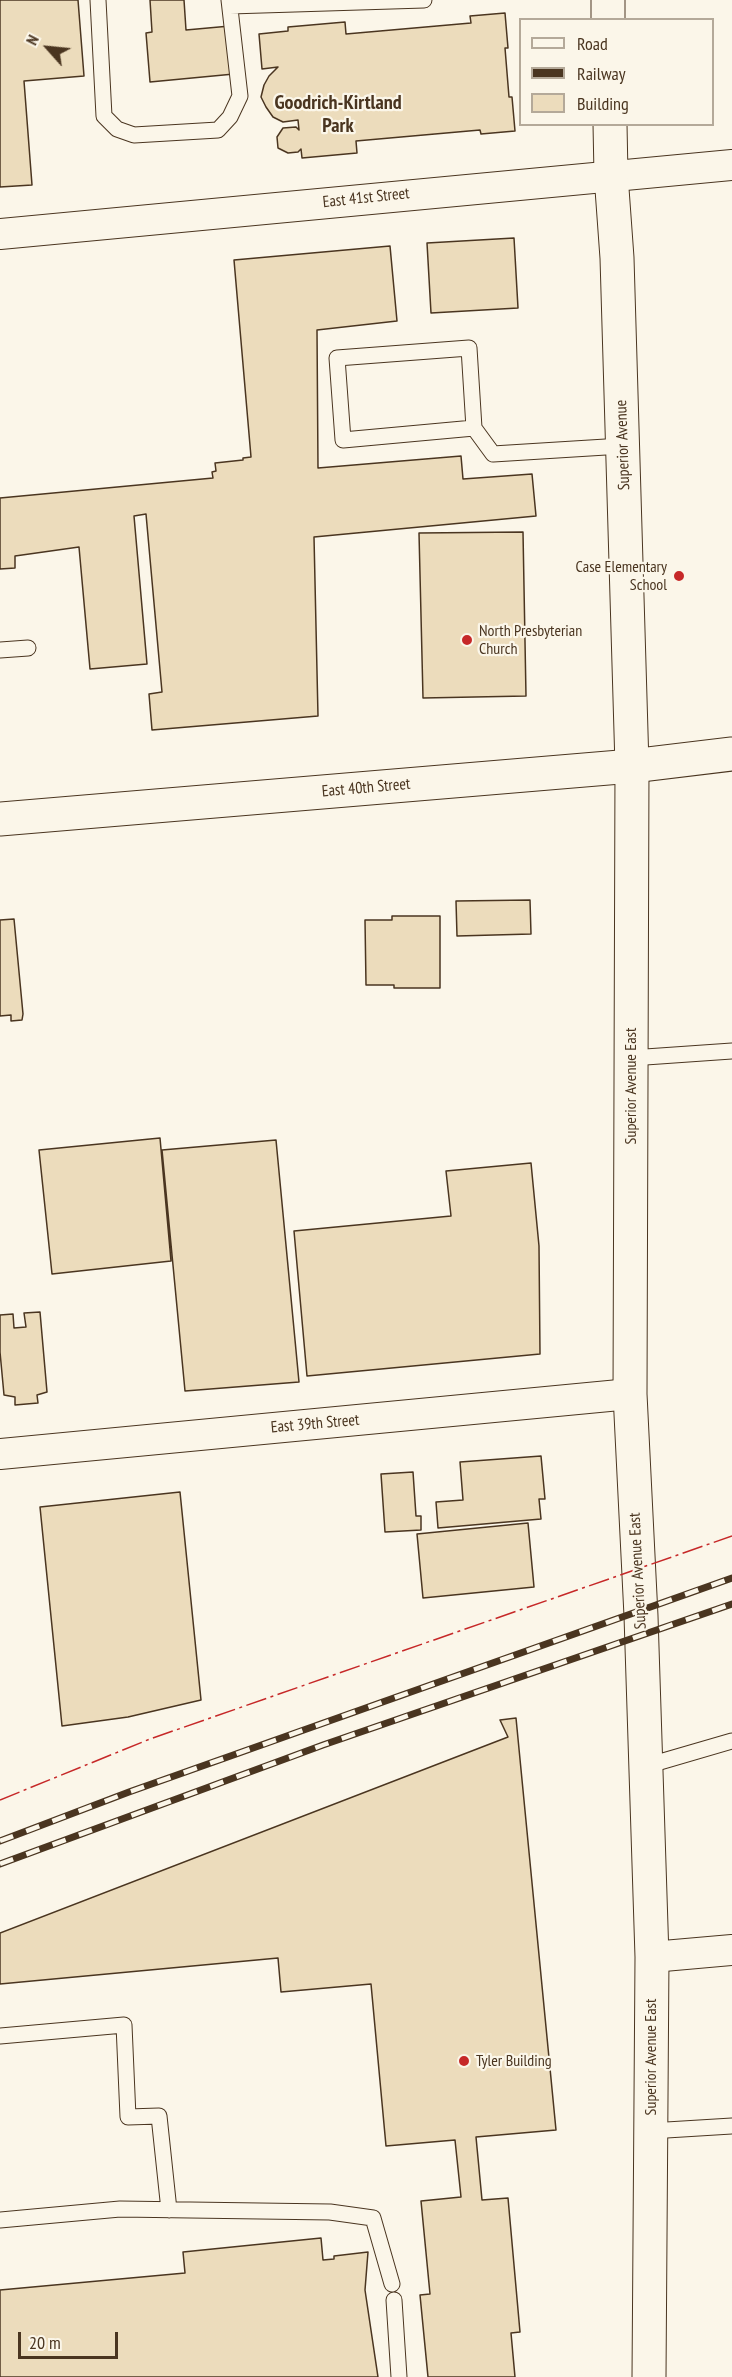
<!DOCTYPE html>
<html>
<head>
<meta charset="utf-8">
<style>
  body { margin:0 }
  #map { position:relative; width:732px; height:2377px; overflow:hidden; background:#fbf6e9; font-family:"PT Sans Narrow",sans-serif }
  canvas { display:block }
  .legend { position:absolute; left:519px; top:18px; width:195px; height:108px; box-sizing:border-box; background:#fbf6e9; border:2px solid #b4a999; margin:0; padding:8px 10px; list-style:none; font-size:18px; color:#4a3520 }
  .legend li { display:flex; align-items:center; gap:12px; height:30px }
  .legend b { width:30px; border:2px solid #b4a999 }
  .north { position:absolute; left:18px; top:18px; width:60px; height:60px; -webkit-text-stroke:4px #fbf6e9; paint-order:stroke; rotate:297deg; font-size:16px; font-weight:700; line-height:24px; text-align:center; color:#4a3520 }
  .north::after { content:''; display:block; margin:auto; width:21px; height:27px; background:#4a3520; clip-path:polygon(50% 0,100% 100%,50% 72%,0 100%) }
  .scale { position:absolute; left:18px; top:2332px; width:100px; height:27px; box-sizing:border-box; border:3px solid #4a3520; border-top:0; padding-left:8px; font-size:18px; line-height:21px; white-space:nowrap; color:#4a3520; -webkit-text-stroke:4px #fbf6e9; paint-order:stroke }
</style>
</head>
<body>
<div id="map">
<canvas width="732" height="2377"></canvas>
<ul class="legend">
<li><b style="height:8px;background:#fbf6e9"></b>Road</li>
<li><b style="height:8px;background:#4a3520"></b>Railway</li>
<li><b style="height:16px;background:#ecdcbc"></b>Building</li>
</ul>
<div class="north">N</div>
<div class="scale">20 m</div>
</div>
<script>
const c = document.querySelector('canvas').getContext('2d');
c.lineJoin = 'round';
function paint(path, color) { c.fillStyle = color; c.fill(path, 'evenodd'); }
function trace(path, color, width, dash) { c.strokeStyle = color; c.lineWidth = width; c.lineCap = dash ? 'butt' : 'round'; c.setLineDash(dash || []); c.stroke(path); }
function drawText(font, color, halo, rows, align = 'center') {
  c.font = font + ' "PT Sans Narrow",sans-serif'; c.lineWidth = 4.5; c.setLineDash([]); c.textBaseline = 'middle'; c.strokeStyle = halo; c.fillStyle = color; for (const [text, x, y, turn = 0] of rows) {
    c.save(); c.translate(x, y); c.rotate((+turn || 0) * Math.PI / 180); c.textAlign = isNaN(turn) ? turn : align; if (halo) c.strokeText(text, 0, 0); c.fillText(text, 0, 0); c.restore();
  }
}
const building = new Path2D(`
  M 0,0 L 78,0 L 84,76 L 24,81 L 32,185 L 0,187 Z
  M 150,0 L 184,0 L 186,30 L 230,26 L 234,74 L 150,82 L 146,33 L 152,32 Z
  M 505,13 L 508,48 L 505,48 L 509,97 L 512,97 L 515,131 L 481,134 L 480,130 L 356,141 L 357,153 L 302,158 L 301,149 L 298,152 L 288,153 L 278,148 L 277,137 L 283,128 L 296,127 L 299,130 L 298,120 L 283,122 L 273,117 L 266,107 L 261,97 L 264,85 L 269,76 L 278,67 L 262,69 L 259,34 L 288,31 L 288,27 L 345,22 L 346,34 L 471,23 L 470,16 Z
  M 514,238 L 518,308 L 431,313 L 427,243 Z
  M 390,246 L 397,321 L 317,330 L 318,468 L 461,456 L 463,479 L 532,474 L 536,516 L 314,537 L 318,716 L 152,730 L 149,694 L 162,692 L 146,514 L 134,516 L 147,664 L 90,669 L 79,547 L 15,556 L 15,568 L 0,569 L 0,498 L 213,478 L 212,472 L 216,471 L 215,463 L 243,460 L 243,458 L 251,457 L 234,260 Z
  M 523,532 L 526,696 L 423,698 L 419,533 Z
  M 530,900 L 531,934 L 457,936 L 456,901 Z
  M 392,916 L 440,916 L 440,988 L 394,988 L 394,985 L 366,985 L 365,920 L 392,920 Z
  M 14,919 L 23,1014 L 22,1020 L 11,1021 L 11,1015 L 0,1016 L 0,920 Z
  M 160,1138 L 171,1261 L 52,1274 L 39,1150 Z
  M 276,1140 L 299,1382 L 185,1391 L 162,1150 Z
  M 531,1163 L 539,1246 L 540,1354 L 307,1376 L 294,1231 L 451,1216 L 446,1171 Z
  M 40,1312 L 47,1392 L 37,1395 L 38,1403 L 15,1405 L 15,1397 L 4,1395 L 0,1352 L 0,1315 L 13,1314 L 14,1328 L 26,1327 L 24,1313 Z
  M 541,1456 L 545,1499 L 539,1499 L 541,1519 L 438,1528 L 436,1502 L 463,1500 L 460,1462 Z
  M 413,1472 L 416,1516 L 421,1516 L 421,1530 L 385,1532 L 381,1474 Z
  M 180,1492 L 201,1700 L 128,1717 L 62,1726 L 40,1507 Z
  M 528,1523 L 534,1587 L 423,1598 L 417,1534 Z
  M 516,1718 L 556,2130 L 476,2137 L 482,2200 L 508,2198 L 520,2332 L 511,2333 L 515,2377 L 428,2377 L 420,2295 L 430,2294 L 421,2201 L 461,2197 L 455,2140 L 386,2146 L 371,1984 L 281,1992 L 278,1958 L 0,1984 L 0,1933 L 508,1737 L 500,1720 Z
  M 321,2238 L 323,2260 L 334,2259 L 334,2256 L 368,2252 L 365,2290 L 378,2377 L 0,2377 L 0,2290 L 185,2273 L 183,2252 Z`);
paint(building, '#ecdcbc');
trace(building, '#4a3520', 1.5);
const lane = new Path2D(`
  M 98,0 L 104,116 L 117,129 L 134,135 L 218,130 L 230,117 L 240,96 L 229,0
  M 230,6 L 424,0
  M 469,348 L 474,428 L 343,440 L 337,358 Z
  M 474,428 L 493,454 L 622,446
  M 0,650 L 28,648
  M 631,1058 L 732,1051
  M 646,1766 L 732,1741
  M 0,2036 L 124,2025 L 128,2117 L 159,2116 L 169,2210
  M 650,2131 L 732,2126
  M 0,2220 L 120,2209 L 330,2212 L 373,2218 L 392,2284
  M 394,2300 L 399,2377`);
const street = new Path2D(`
  M 0,234 L 732,165
  M 0,1454 L 630,1394
  M 652,1957 L 732,1950`);
const secondary = new Path2D(`
  M 0,819 L 632,766 L 732,754`);
const primary = new Path2D(`
  M 608,0 L 608,20
  M 610,124 L 611,175 L 617,258 L 632,766 L 630,1394 L 641,1616 L 652,1957 L 649,2377`);
trace(lane, '#4a3520', 17);
trace(street, '#4a3520', 32);
trace(secondary, '#4a3520', 35);
trace(primary, '#4a3520', 35);
trace(lane, '#fbf6e9', 15);
trace(street, '#fbf6e9', 30);
trace(secondary, '#fbf6e9', 33);
trace(primary, '#fbf6e9', 33);
const rail = new Path2D(`
  M 0,1841 L 129,1792 L 732,1578
  M 0,1864 L 323,1745 L 732,1604`);
trace(rail, '#4a3520', 7);
trace(rail, '#fbf6e9', 4.5, [14]);
trace(new Path2D(`
  M 0,1800 L 150,1739 L 732,1536`), '#c62828', 1.5, [21, 4.5, 3, 4.5]);
for (const [x, y, r, color] of [
  [679,576,6,"#c62828"],
  [467,640,6,"#c62828"],
  [464,2061,6,"#c62828"]
]) { const dot = new Path2D(); dot.arc(x, y, r, 0, 2 * Math.PI); c.fillStyle = color; c.fill(dot); trace(dot, '#fbf6e9', 2); }
drawText('16px', '#4a3520', '#fbf6e9', [
  ["East 41st Street",366,198,-6],
  ["Superior Avenue",623,445,-92],
  ["East 40th Street",366,788,-5],
  ["Superior Avenue East",631,1086,-90],
  ["East 39th Street",315,1424,-5],
  ["Superior Avenue East",638,1571,-93],
  ["Superior Avenue East",651,2057,-90]
]);
drawText('16px', '#4a3520', '#fbf6e9', [
  ["Case Elementary",667,567,"right"],
  ["School",667,585,"right"],
  ["North Presbyterian",479,631],
  ["Church",479,649],
  ["Tyler Building",476,2061]
], 'left');
drawText('bold 20px', '#4a3520', '#fbf6e9', [
  ["Goodrich-Kirtland",338,103],
  ["Park",338,126]
]);
</script>
</body>
</html>
